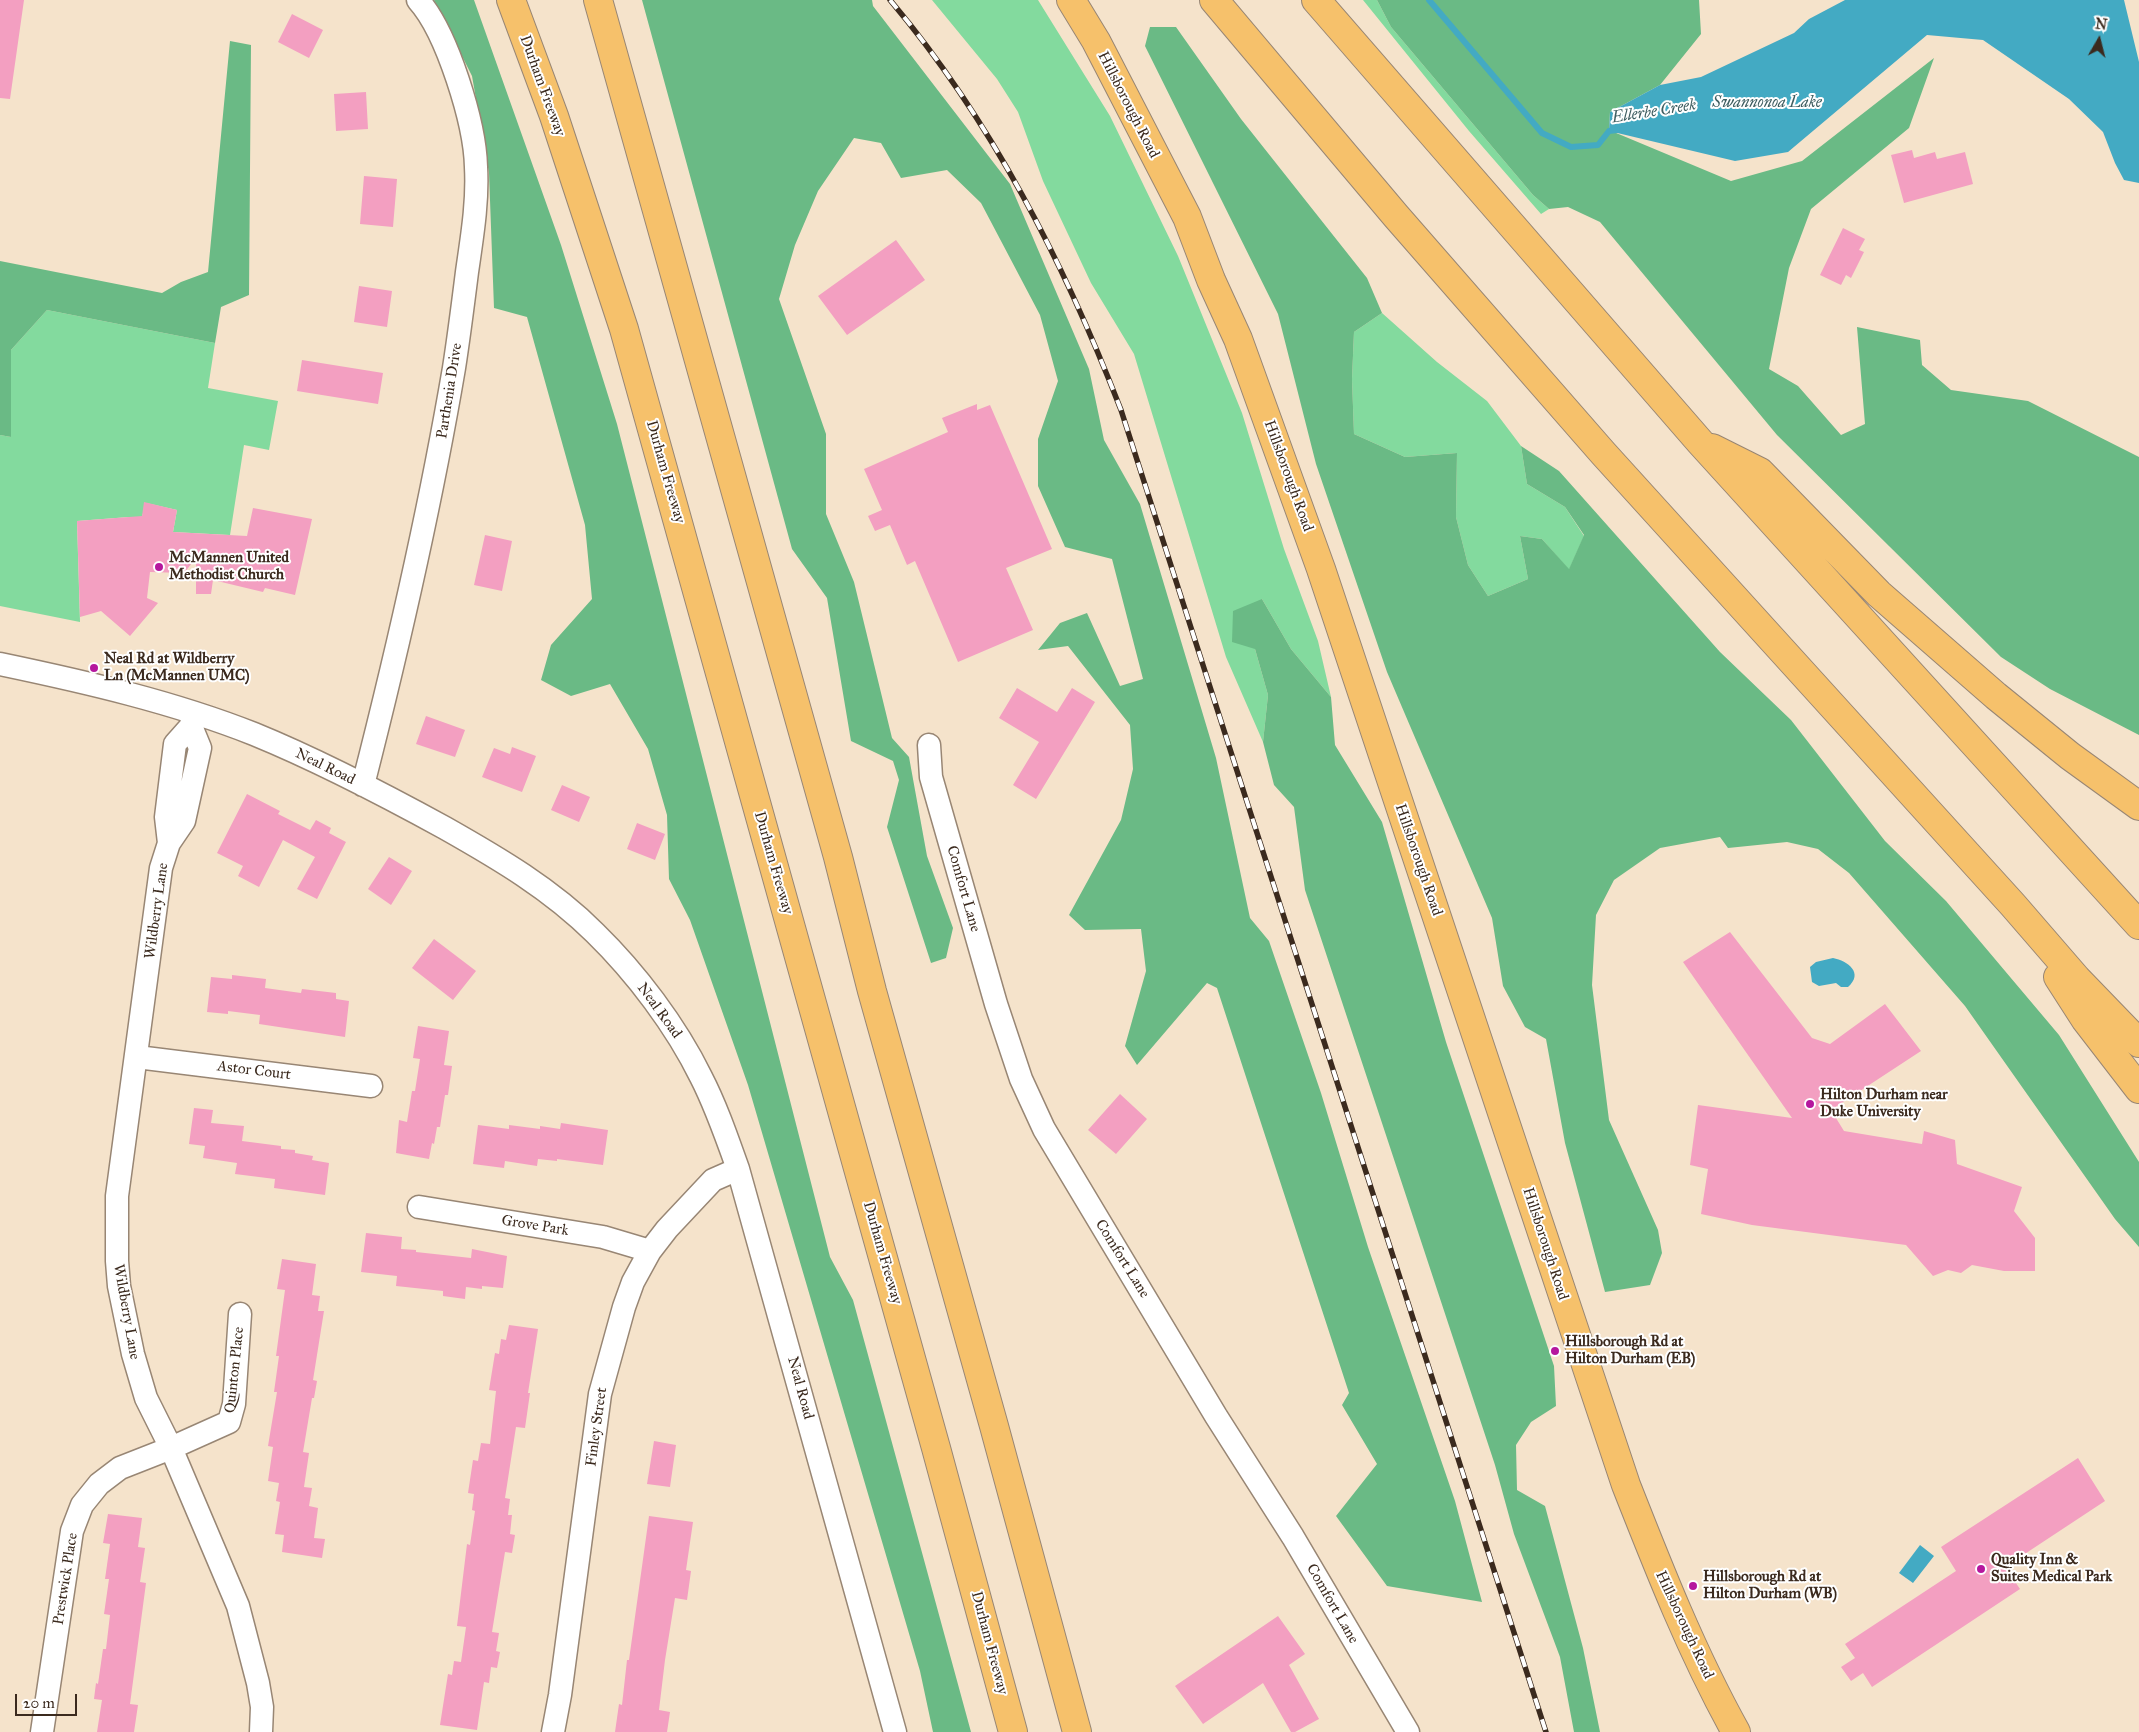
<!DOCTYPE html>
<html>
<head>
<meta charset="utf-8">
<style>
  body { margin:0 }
  #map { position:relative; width:2139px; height:1732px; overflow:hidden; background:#f5e3cb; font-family:"IM FELL Great Primer",serif }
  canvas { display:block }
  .north { position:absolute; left:2074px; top:15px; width:50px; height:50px; -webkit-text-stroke:4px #fff; paint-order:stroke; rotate:8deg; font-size:14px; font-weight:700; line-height:20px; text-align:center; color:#3b2a1e }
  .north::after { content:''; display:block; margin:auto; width:18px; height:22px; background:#3b2a1e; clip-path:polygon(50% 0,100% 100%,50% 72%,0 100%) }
  .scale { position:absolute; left:15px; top:1694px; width:62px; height:22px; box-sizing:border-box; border:2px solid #3b2a1e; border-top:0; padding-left:6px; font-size:15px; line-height:18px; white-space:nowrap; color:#3b2a1e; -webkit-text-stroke:4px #fff; paint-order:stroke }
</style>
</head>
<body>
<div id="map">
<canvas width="2139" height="1732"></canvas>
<div class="north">N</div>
<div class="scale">20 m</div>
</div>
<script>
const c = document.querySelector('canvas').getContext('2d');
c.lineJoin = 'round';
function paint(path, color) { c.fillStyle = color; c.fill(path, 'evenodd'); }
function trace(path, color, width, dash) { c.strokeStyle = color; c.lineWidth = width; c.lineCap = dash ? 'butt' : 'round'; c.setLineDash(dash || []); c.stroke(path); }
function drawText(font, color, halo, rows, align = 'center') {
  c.font = font + ' "IM FELL Great Primer",serif'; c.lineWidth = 4; c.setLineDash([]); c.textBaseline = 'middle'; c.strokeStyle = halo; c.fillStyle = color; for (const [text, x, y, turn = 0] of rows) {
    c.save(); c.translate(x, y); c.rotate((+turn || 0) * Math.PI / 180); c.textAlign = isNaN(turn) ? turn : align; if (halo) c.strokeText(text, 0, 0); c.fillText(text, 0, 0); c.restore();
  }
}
paint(new Path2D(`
  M 932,0 L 1038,0 L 1110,116 L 1178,256 L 1242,413 L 1284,549 L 1318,641 L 1331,697 L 1291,649 L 1262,599 L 1255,649 L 1268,695 L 1263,742 L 1226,657 L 1134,354 L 1091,283 L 1043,181 L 1018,112 L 997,79 Z
  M 1363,0 L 1377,0 L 1391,27 L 1533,195 L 1549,209 L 1541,214 L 1469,131 Z
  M 47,310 L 215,343 L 208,388 L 278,401 L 269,450 L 244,445 L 230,535 L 173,532 L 177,510 L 146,503 L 141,520 L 129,517 L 77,521 L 80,622 L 0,606 L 0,435 L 11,437 L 11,350 Z
  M 1382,313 L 1437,362 L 1487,401 L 1521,446 L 1527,484 L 1565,507 L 1584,536 L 1569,570 L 1542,539 L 1520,536 L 1528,579 L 1488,596 L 1468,565 L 1456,517 L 1457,453 L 1405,457 L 1354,434 L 1352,379 L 1354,332 Z`), '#83da9e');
paint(new Path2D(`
  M 434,0 L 474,0 L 561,245 L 617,424 L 830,1257 L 853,1300 L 971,1732 L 933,1732 L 920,1671 L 748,1085 L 690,920 L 669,879 L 667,815 L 648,749 L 610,684 L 571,696 L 541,680 L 551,645 L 592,599 L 585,525 L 527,317 L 494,308 L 489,173 L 472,76 Z
  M 642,0 L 872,0 L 873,6 L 1010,184 L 1089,369 L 1104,440 L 1140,504 L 1216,758 L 1250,918 L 1269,941 L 1321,1093 L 1368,1247 L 1455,1501 L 1482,1602 L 1387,1586 L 1336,1516 L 1377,1464 L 1342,1405 L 1349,1393 L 1217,988 L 1207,983 L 1137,1065 L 1125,1046 L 1146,971 L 1141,929 L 1085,930 L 1069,915 L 1121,820 L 1133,769 L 1130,725 L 1068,646 L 1038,650 L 1060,623 L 1087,613 L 1120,686 L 1143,679 L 1112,559 L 1065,547 L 1038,486 L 1038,439 L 1058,381 L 1040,315 L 981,203 L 947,170 L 901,178 L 881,143 L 854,138 L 818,191 L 795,245 L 779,299 L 826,434 L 826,514 L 854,582 L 892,738 L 909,757 L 927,856 L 953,928 L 946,958 L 931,963 L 887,827 L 899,780 L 893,761 L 851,741 L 827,598 L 792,549 Z
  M 1377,0 L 1699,0 L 1701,34 L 1660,85 L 1610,112 L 1609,130 L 1731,181 L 1802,161 L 1934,58 L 1909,128 L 1811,209 L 1789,268 L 1769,369 L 1798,386 L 1841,435 L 1865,424 L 1857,327 L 1920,340 L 1922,365 L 1951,390 L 2028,401 L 2139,457 L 2139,735 L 2050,689 L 2001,657 L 1777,435 L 1600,222 L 1568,207 L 1549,209 L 1533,195 L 1391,27 Z
  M 1150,27 L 1176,27 L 1241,119 L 1367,278 L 1382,313 L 1354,332 L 1352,379 L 1354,434 L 1405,457 L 1457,453 L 1456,517 L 1468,565 L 1488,596 L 1528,579 L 1520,536 L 1542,539 L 1569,569 L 1584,535 L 1565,507 L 1527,484 L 1521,446 L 1559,471 L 1720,652 L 1791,720 L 1885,841 L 1946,901 L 2059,1035 L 2139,1162 L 2139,1247 L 2115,1219 L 1965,1006 L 1849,873 L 1818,849 L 1787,842 L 1728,848 L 1720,837 L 1660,848 L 1614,880 L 1596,915 L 1592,985 L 1609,1120 L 1658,1230 L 1662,1253 L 1650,1285 L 1605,1292 L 1565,1143 L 1546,1039 L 1525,1027 L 1503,986 L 1492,918 L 1387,672 L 1316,464 L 1278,314 L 1145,46 Z
  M 230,41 L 251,45 L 249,295 L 221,307 L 215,343 L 47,310 L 11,350 L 11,437 L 0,435 L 0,261 L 162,293 L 181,282 L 208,272 Z
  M 1262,599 L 1291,649 L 1331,697 L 1335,745 L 1382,822 L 1446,1042 L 1554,1366 L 1556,1406 L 1531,1422 L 1516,1445 L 1517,1490 L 1545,1506 L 1583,1648 L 1600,1732 L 1574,1732 L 1560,1657 L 1514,1534 L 1495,1465 L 1305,890 L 1294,807 L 1274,785 L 1263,742 L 1268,695 L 1255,649 L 1232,642 L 1233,611 Z`), '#6aba85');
paint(new Path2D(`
  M 1845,0 L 2124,0 L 2139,62 L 2139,183 L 2124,180 L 2115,163 L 2103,132 L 2069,99 L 1983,40 L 1927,35 L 1788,152 L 1735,161 L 1609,131 L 1610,112 L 1660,85 L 1701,77 L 1794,33 L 1809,19 Z
  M 1833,958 C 1848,961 1864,973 1848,987 L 1841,987 L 1836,983 L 1819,986 L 1812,982 L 1810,967 L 1816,962 Z
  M 1920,1545 L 1934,1556 L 1913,1583 L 1899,1573 Z`), '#43aac3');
trace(new Path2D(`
  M 1429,0 L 1542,133 L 1571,147 L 1598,145 L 1609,131 L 1617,130`), '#43aac3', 6);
paint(new Path2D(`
  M 0,0 L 24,0 L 10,99 L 0,98 Z
  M 292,14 L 323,30 L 309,58 L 278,42 Z
  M 366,92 L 368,129 L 336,131 L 334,94 Z
  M 1912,150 L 1914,158 L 1935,152 L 1937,159 L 1965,152 L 1973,184 L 1904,203 L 1891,155 Z
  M 364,176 L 397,179 L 393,227 L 360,224 Z
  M 1843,228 L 1865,239 L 1859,250 L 1864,252 L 1851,278 L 1846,275 L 1841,285 L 1820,275 Z
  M 896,240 L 925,280 L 847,335 L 818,296 Z
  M 359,286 L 392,291 L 387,327 L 354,322 Z
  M 302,360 L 383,373 L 378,404 L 297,391 Z
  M 977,404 L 977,410 L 990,405 L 1052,549 L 1006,568 L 1033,630 L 958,662 L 915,561 L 907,565 L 890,525 L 875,531 L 868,516 L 882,510 L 864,469 L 948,432 L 942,418 Z
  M 144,502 L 177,510 L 173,532 L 247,536 L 253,508 L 312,519 L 295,595 L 265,588 L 263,592 L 213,580 L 211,594 L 196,594 L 196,558 L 184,573 L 150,572 L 147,598 L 158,603 L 130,636 L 101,611 L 80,617 L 77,521 L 142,516 Z
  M 485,535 L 512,541 L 502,591 L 474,585 Z
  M 1017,688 L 1057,712 L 1072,688 L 1095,702 L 1036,799 L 1013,785 L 1039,742 L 999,718 Z
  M 426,716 L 465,730 L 455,757 L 416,744 Z
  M 512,747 L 536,756 L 522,792 L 482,777 L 494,748 L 510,754 Z
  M 562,785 L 590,797 L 579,822 L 551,810 Z
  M 247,794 L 280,811 L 278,814 L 310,830 L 316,820 L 331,828 L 329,833 L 346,842 L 317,899 L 297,889 L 315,857 L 283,840 L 259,887 L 238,876 L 243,866 L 217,853 Z
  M 637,823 L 665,834 L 655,860 L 627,849 Z
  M 389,857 L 412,871 L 391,905 L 368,889 Z
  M 1730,932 L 1812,1038 L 1830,1044 L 1885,1004 L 1921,1051 L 1831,1110 L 1844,1131 L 1922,1144 L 1924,1131 L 1955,1140 L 1957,1164 L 2022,1187 L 2014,1211 L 2035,1238 L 2035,1271 L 2004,1271 L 1972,1265 L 1961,1273 L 1948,1270 L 1933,1276 L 1906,1245 L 1752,1225 L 1701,1214 L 1708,1169 L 1690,1165 L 1698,1105 L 1792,1118 L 1683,962 Z
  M 434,939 L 476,971 L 453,1000 L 412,968 Z
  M 232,975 L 266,979 L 265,988 L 301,993 L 302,989 L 336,993 L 336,999 L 349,1001 L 345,1037 L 259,1024 L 260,1015 L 228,1011 L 228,1014 L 207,1012 L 211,977 L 232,979 Z
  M 418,1026 L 449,1031 L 444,1065 L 452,1066 L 448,1095 L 445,1095 L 440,1127 L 437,1127 L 434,1144 L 432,1143 L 429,1159 L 396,1153 L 399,1120 L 407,1122 L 412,1091 L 415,1091 L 420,1059 L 413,1058 Z
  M 1120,1094 L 1147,1119 L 1116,1154 L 1088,1130 Z
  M 194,1108 L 213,1110 L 211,1123 L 244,1126 L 242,1141 L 281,1146 L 281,1149 L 295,1150 L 295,1153 L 313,1156 L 312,1160 L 329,1163 L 325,1195 L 274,1188 L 275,1179 L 235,1174 L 237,1163 L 203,1158 L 205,1146 L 189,1144 Z
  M 561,1123 L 608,1130 L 603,1165 L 557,1159 L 557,1161 L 538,1159 L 537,1166 L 505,1161 L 504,1168 L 473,1164 L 478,1125 L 509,1129 L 509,1125 L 540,1129 L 540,1126 L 560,1129 Z
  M 366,1233 L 402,1237 L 401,1249 L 416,1250 L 416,1252 L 471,1258 L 472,1249 L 507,1256 L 503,1288 L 482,1286 L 482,1289 L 466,1287 L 465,1299 L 443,1296 L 443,1291 L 396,1286 L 397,1276 L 361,1272 Z
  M 282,1259 L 316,1264 L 312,1295 L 320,1296 L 318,1311 L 324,1311 L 313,1380 L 317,1381 L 314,1398 L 312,1398 L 303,1452 L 309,1453 L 304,1487 L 312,1488 L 309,1506 L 318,1508 L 314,1538 L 325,1539 L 322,1558 L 282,1552 L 284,1535 L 275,1534 L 280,1502 L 276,1501 L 279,1483 L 268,1481 L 273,1447 L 268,1446 L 277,1392 L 274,1392 L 279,1356 L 276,1356 L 285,1290 L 277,1289 Z
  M 509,1325 L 538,1329 L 528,1393 L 530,1393 L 525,1428 L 516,1427 L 505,1498 L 510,1499 L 508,1515 L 512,1515 L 510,1534 L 515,1535 L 512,1553 L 505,1552 L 492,1632 L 499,1633 L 496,1651 L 500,1652 L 497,1668 L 491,1667 L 489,1683 L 484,1682 L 477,1730 L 440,1725 L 448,1674 L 452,1675 L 454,1661 L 461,1662 L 466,1627 L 457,1626 L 467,1544 L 470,1545 L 475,1511 L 472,1510 L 474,1494 L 468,1493 L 473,1460 L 478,1461 L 481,1443 L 490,1444 L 496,1391 L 489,1390 L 495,1353 L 499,1354 L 501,1339 L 506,1340 Z
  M 654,1441 L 676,1445 L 670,1487 L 647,1484 Z
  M 2078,1458 L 2105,1501 L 2005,1567 L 2020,1589 L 1872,1687 L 1863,1673 L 1851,1681 L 1841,1667 L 1855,1658 L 1845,1644 L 1956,1571 L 1941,1547 Z
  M 108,1514 L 142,1518 L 138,1547 L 145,1548 L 140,1582 L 146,1583 L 130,1704 L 138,1705 L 134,1732 L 97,1732 L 102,1700 L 94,1699 L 96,1683 L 98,1684 L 103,1649 L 106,1649 L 110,1615 L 104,1614 L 109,1579 L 105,1579 L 110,1544 L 103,1543 Z
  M 649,1516 L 693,1522 L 686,1570 L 691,1571 L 687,1600 L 675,1598 L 665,1660 L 659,1710 L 670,1712 L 667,1732 L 615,1732 L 619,1704 L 622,1705 L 627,1660 L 629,1660 Z
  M 1278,1616 L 1305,1654 L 1289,1665 L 1319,1719 L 1295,1732 L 1291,1732 L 1263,1683 L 1203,1724 L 1175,1686 Z`), '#f39fc1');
const minor = new Path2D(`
  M 0,664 C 86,682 173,702 254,734 C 320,761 383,794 445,828 C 498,858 551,889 595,933 C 636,973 676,1026 701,1077 C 716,1106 727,1138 738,1169 L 895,1732
  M 191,726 L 200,748 L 184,821 L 169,843 L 161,868 L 117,1196 L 117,1261 L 119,1286 L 133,1354 L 146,1398 L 171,1448 L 238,1606 L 258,1683 L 262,1707 L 261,1732
  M 929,745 L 931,777 L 996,1004 L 1021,1079 L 1044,1129 L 1216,1416 L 1293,1537 L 1408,1732
  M 363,785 C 398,648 430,509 454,368 C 459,336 463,304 467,272 C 472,237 478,202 476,167 C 475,123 447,32 418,0
  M 169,843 L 166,817 L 175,744 L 191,726 L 193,713
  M 137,1057 L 371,1086
  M 419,1207 L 603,1237 L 650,1251
  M 42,1732 L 72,1531 L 82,1505 L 99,1484 L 120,1468 L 171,1448 L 229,1422 L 234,1404 L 240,1314
  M 553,1732 L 560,1695 L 600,1394 L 624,1307 L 633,1282 L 650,1251 L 667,1229 L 713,1180 L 738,1169`);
const major = new Path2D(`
  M 1071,0 L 1096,41 L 1187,217 L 1211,280 L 1238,339 L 1321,569 L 1626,1485 C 1659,1569 1692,1653 1736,1732`);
const highway = new Path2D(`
  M 511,0 L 554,116 L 624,329 L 936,1448 L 1013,1732
  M 598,0 L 838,857 L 872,991 L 994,1426 L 1077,1732
  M 1214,0 L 1396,216 L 1603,453 L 2013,905 L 2077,979 L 2139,1043
  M 1316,0 L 1700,442 L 2139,925
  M 1712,448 L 1760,472 L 1879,594 L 1996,696 L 2070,756 L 2139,806
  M 2058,977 L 2085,1019 L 2139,1089`);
trace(minor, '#988674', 25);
trace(major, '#988674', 30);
trace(highway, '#988674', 30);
trace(minor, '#fff', 22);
trace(major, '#f6c16b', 28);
trace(highway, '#f6c16b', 28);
const rail = new Path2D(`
  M 890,0 C 992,121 1064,263 1121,410 L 1546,1732`);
trace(rail, '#3b2a1e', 5.5);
trace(rail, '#fff', 4, [11]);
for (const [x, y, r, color] of [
  [159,567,5,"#b5179e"],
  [94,668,5,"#b5179e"],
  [1810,1104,5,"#b5179e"],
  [1555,1351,5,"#b5179e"],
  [1981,1569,5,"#b5179e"],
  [1693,1586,5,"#b5179e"]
]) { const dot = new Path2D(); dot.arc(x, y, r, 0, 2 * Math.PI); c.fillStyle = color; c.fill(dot); trace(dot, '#fff', 2); }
drawText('15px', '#3b2a1e', '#fff', [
  ["Durham Freeway",542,86,70],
  ["Hillsborough Road",1128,105,63],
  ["Parthenia Drive",450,391,-81],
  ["Durham Freeway",665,472,74],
  ["Hillsborough Road",1288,476,70],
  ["Neal Road",325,767,26],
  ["Hillsborough Road",1418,860,71],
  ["Durham Freeway",773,863,74],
  ["Comfort Lane",963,889,74],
  ["Wildberry Lane",157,911,-82],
  ["Neal Road",659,1011,54],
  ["Astor Court",254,1071,7],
  ["Grove Park",535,1226,9],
  ["Hillsborough Road",1545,1244,72],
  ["Durham Freeway",882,1253,74],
  ["Comfort Lane",1122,1259,58],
  ["Wildberry Lane",126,1312,80],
  ["Quinton Place",235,1370,-84],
  ["Neal Road",800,1388,75],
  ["Finley Street",597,1427,-82],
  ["Prestwick Place",66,1579,-81],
  ["Comfort Lane",1332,1604,60],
  ["Hillsborough Road",1684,1625,65],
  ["Durham Freeway",989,1643,75]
]);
drawText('bold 15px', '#3b2a1e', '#fff', [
  ["McMannen United",169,558],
  ["Methodist Church",169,575],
  ["Neal Rd at Wildberry",104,659],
  ["Ln (McMannen UMC)",104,676],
  ["Hilton Durham near",1820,1095],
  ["Duke University",1820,1112],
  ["Hillsborough Rd at",1565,1342],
  ["Hilton Durham (EB)",1565,1359],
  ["Quality Inn &",1991,1560],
  ["Suites Medical Park",1991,1577],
  ["Hillsborough Rd at",1703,1577],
  ["Hilton Durham (WB)",1703,1594]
], 'left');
drawText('italic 16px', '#3e5d60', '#fff', [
  ["Swannonoa Lake",1767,103],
  ["Ellerbe Creek",1654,112,-9]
]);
</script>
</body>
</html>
